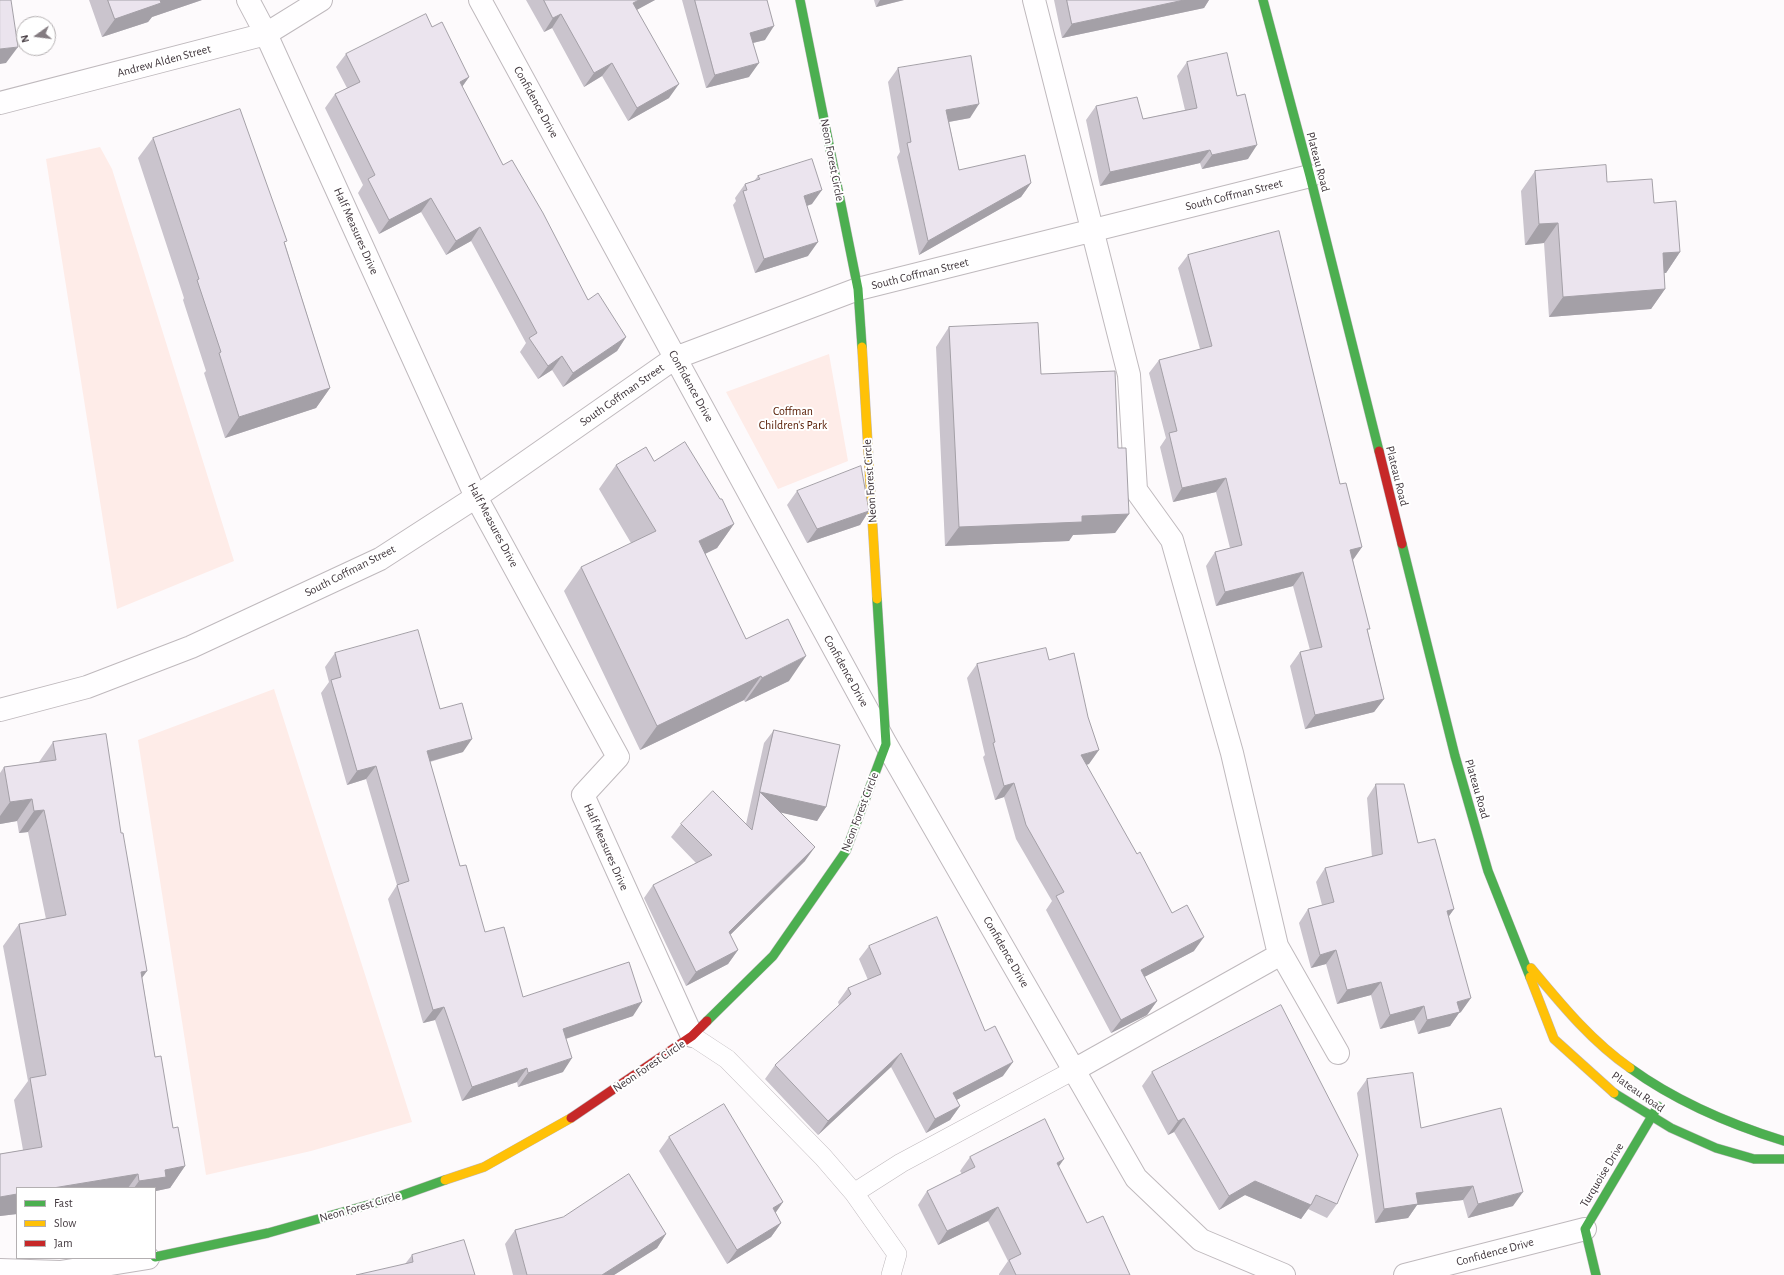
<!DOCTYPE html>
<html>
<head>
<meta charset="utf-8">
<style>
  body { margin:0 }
  #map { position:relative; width:1784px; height:1275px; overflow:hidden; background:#fdfafc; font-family:"Alegreya Sans",sans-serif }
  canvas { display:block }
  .legend { position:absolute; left:16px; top:1187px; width:140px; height:72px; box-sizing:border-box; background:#fff; border:1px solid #b3afb1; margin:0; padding:5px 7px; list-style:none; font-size:12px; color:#41373d }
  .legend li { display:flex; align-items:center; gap:8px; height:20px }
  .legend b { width:20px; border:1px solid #b3afb1 }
  .north { position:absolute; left:16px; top:16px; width:40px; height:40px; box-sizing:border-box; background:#fff; border:1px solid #b3afb1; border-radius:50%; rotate:256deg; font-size:11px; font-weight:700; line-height:16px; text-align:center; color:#41373d }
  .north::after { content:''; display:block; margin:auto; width:14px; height:18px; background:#837b80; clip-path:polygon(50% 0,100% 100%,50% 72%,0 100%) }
</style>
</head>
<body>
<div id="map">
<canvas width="1784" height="1275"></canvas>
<ul class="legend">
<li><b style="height:5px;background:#4caf50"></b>Fast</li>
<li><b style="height:5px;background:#ffc107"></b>Slow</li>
<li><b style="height:5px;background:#c62828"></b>Jam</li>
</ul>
<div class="north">N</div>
</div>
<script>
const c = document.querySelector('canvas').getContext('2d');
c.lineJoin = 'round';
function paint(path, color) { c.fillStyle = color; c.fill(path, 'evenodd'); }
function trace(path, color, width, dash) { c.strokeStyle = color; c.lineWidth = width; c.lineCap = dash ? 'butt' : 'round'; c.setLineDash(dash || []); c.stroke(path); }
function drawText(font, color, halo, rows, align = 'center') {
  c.font = font + ' "Alegreya Sans",sans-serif'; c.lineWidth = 4; c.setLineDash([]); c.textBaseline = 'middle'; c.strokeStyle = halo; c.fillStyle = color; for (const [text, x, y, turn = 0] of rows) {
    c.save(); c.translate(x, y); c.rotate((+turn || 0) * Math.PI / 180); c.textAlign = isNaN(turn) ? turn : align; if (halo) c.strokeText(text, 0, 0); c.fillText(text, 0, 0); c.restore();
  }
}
paint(new Path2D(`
  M 100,147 L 112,169 L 234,561 L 117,609 L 46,159 Z
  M 829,354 L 848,461 L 778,489 L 726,392 Z
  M 274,689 L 412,1122 L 311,1151 L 206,1175 L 138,740 Z`), '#feece8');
const lane = new Path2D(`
  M 692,1036 L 727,1059 L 823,1157 L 854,1193
  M 891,1275 L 897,1254 L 854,1193 L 901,1163 L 1074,1070`);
const street = new Path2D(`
  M 248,0 L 266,34 L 476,497 L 618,757 L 583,795 L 692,1036
  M 480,0 L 886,744 L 1136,1178 L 1201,1240 L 1284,1275
  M 1034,0 L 1129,375 L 1136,490 L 1172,540 L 1232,753 L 1277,946 L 1338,1053
  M 0,103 L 266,34 L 321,0
  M 0,710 L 87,687 L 191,647 L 380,559 L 476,497 L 675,358 L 858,289 L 1310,176
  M 1074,1070 L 1281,954
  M 0,1270 L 60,1272 L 148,1258
  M 1405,1275 L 1585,1229`);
const fast = new Path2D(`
  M 800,0 L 858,289 L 862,347
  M 1263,0 L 1310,176 L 1379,451
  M 1402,544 L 1455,756 L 1488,871 L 1530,977
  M 707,1021 L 773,956 L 846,851 L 886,744 L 877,599
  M 1630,1068 C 1677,1102 1729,1124 1784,1141
  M 1614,1093 L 1671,1128 L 1716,1148 L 1754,1159 L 1784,1159
  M 155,1257 L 268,1233 L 400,1196 L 445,1180
  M 1596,1275 L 1585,1229 L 1658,1106`);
const slow = new Path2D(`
  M 862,347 L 877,599
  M 1531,968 C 1561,1004 1591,1041 1630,1068
  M 1530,977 L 1554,1039 L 1614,1093
  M 445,1180 L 484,1167 L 571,1118`);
const jam = new Path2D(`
  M 1379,451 L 1402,544
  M 571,1118 L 692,1036 L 707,1021`);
trace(lane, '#bfb9bd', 20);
trace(street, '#bfb9bd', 24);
trace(fast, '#bfb9bd', 10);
trace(slow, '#bfb9bd', 10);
trace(jam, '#bfb9bd', 10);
trace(lane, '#fffeff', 19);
trace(street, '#fffeff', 22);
trace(fast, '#4caf50', 9);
trace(slow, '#ffc107', 9);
trace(jam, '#c62828', 9);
paint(new Path2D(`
  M 89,0 L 202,0 L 152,17 L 148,22 L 102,37 Z
  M 526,0 L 655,0 L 637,9 L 669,98 L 628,121 L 602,76 L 584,87 L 552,28 L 544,32 Z
  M 682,0 L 767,0 L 765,40 L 753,43 L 749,77 L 706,88 Z
  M 874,0 L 904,0 L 876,7 Z
  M 1054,0 L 1209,0 L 1204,8 L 1062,38 Z
  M 432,27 L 469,77 L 462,87 L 503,165 L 588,300 L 626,337 L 617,351 L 563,387 L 552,370 L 538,379 L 520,352 L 526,343 L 471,241 L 446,255 L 421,212 L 379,234 L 358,193 L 363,185 L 325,108 L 335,94 L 347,88 L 336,67 L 346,54 Z
  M 1187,62 L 1248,159 L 1202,169 L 1200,163 L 1100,186 L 1086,120 L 1096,106 L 1143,119 L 1185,110 L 1177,76 Z
  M 898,68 L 970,118 L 949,122 L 959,170 L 1031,183 L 1021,197 L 919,255 L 897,157 L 900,152 L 888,82 Z
  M 153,138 L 285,244 L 330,388 L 316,408 L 225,438 L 204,373 L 206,371 L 183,300 L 184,298 L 138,158 Z
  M 1535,171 L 1607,182 L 1654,203 L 1680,252 L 1666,273 L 1664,273 L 1665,289 L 1651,309 L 1549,317 L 1544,243 L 1525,245 L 1521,191 Z
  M 758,176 L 812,204 L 807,206 L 808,256 L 755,273 L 733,205 L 736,201 L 735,198 L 745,184 L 754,181 Z
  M 1188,255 L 1340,484 L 1362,547 L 1353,560 L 1368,632 L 1384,699 L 1374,712 L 1305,729 L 1290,666 L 1300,652 L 1310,650 L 1293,586 L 1216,606 L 1206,566 L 1215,552 L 1230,548 L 1216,492 L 1173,502 L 1160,447 L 1166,438 L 1149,373 L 1159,360 L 1200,349 L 1178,268 Z
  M 949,327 L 1041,374 L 1118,448 L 1129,514 L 1115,533 L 1073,535 L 1069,541 L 945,546 L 936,347 Z
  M 654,461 L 734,524 L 717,548 L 705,554 L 746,639 L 789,681 L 745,702 L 744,700 L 640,750 L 564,591 L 581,567 L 631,543 L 599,489 L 616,465 Z
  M 797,491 L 869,511 L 860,525 L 807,543 L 787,505 Z
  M 335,653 L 440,709 L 463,752 L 430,762 L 460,866 L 485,932 L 523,997 L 633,1016 L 566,1039 L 563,1072 L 518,1087 L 517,1082 L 462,1101 L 435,1020 L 423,1023 L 388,899 L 397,885 L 366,779 L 347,785 L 321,693 L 329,682 L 325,667 Z
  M 1049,660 L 1089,764 L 1086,765 L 1137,854 L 1194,951 L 1144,977 L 1157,1001 L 1147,1015 L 1111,1033 L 1046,910 L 1052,901 L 1016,839 L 1004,797 L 995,800 L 983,757 L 985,755 L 967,678 L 977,664 Z
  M 774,730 L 826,807 L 817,821 L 780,812 L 805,861 L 730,935 L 738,950 L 728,964 L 686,986 L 644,898 L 653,885 L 696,863 L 671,837 L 681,824 L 746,824 L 764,743 Z
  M 53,742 L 121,833 L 147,971 L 142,977 L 155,1057 L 173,1128 L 185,1166 L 170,1188 L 156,1191 L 155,1188 L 17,1188 L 17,1214 L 0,1216 L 0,1154 L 23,1150 L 14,1100 L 28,1081 L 3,946 L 19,924 L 46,919 L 28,832 L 19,833 L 17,821 L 0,824 L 0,773 L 4,767 L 39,762 Z
  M 1376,784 L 1418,843 L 1454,909 L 1449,916 L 1461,1012 L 1459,1013 L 1450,1026 L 1418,1034 L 1414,1020 L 1380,1029 L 1371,995 L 1337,1004 L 1326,964 L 1311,968 L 1299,923 L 1308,909 L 1322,905 L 1316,882 L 1325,868 L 1372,857 L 1367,798 Z
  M 869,946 L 1003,1076 L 956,1100 L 960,1106 L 950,1120 L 926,1133 L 891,1067 L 818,1135 L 765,1079 L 775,1065 L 839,1005 L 838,1002 L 848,988 L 868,980 L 859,959 Z
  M 1152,1072 L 1337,1204 L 1327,1218 L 1308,1209 L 1301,1219 L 1245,1195 L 1219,1210 L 1174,1132 L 1168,1135 L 1142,1086 Z
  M 1367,1079 L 1421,1128 L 1513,1206 L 1468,1218 L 1463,1200 L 1417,1205 L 1408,1218 L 1375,1223 L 1357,1093 Z
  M 669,1137 L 783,1202 L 775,1213 L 781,1223 L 771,1237 L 727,1264 L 659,1151 Z
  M 970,1157 L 1059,1167 L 1087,1223 L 1130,1275 L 999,1275 L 999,1274 L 1008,1261 L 988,1221 L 938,1245 L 918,1205 L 927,1191 L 962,1174 L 960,1171 Z
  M 515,1230 L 666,1234 L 657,1248 L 614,1275 L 513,1275 L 505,1244 Z
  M 412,1255 L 475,1275 L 405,1264 Z`), '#cac4cd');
paint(new Path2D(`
  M 160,0 L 202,0 L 152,17 L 148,22 L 102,37 L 115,19 Z
  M 639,0 L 655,0 L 624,17 L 633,3 Z
  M 880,0 L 904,0 L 876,7 Z
  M 1184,0 L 1209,0 L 1204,8 L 1062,38 L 1072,24 Z
  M 561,14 L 552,28 L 544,32 L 553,18 Z
  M 774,26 L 765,40 L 740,46 L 750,33 Z
  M 18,47 L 6,63 L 0,64 L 0,49 Z
  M 612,63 L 602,76 L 584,87 L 594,73 Z
  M 759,63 L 749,77 L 706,88 L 715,75 Z
  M 469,77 L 459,91 L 460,82 Z
  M 679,84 L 669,98 L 628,121 L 637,108 Z
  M 979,104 L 970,118 L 937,124 L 946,110 Z
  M 1257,145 L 1248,159 L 1202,169 L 1212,155 Z
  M 1210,150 L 1200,163 L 1100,186 L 1110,172 Z
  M 1031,183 L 1021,197 L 919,255 L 928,241 Z
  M 822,190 L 812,204 L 794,210 L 804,196 Z
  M 431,198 L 421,212 L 379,234 L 389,220 Z
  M 1558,223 L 1544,243 L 1525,245 L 1539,224 Z
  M 480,227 L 471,241 L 446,255 L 456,241 Z
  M 818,242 L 808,256 L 755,273 L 764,259 Z
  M 1680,252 L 1666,273 L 1649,274 L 1663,253 Z
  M 1665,289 L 1651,309 L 1549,317 L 1563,297 Z
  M 626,337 L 617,351 L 563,387 L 573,373 Z
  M 562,356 L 552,370 L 538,379 L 548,366 Z
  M 330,388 L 316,408 L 225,438 L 239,417 Z
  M 1226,478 L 1216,492 L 1173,502 L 1182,488 Z
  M 869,511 L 860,525 L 807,543 L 817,529 Z
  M 1129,514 L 1115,533 L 1073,535 L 1069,541 L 945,546 L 959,527 L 1082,516 Z
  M 734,524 L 717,548 L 682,565 L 699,541 Z
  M 1362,547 L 1352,561 L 1350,550 Z
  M 1303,572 L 1293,586 L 1216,606 L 1225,592 Z
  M 806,656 L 789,681 L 745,702 L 762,678 Z
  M 761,676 L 744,700 L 640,750 L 657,726 Z
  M 1384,699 L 1374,712 L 1305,729 L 1315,715 Z
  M 472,739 L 463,752 L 417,765 L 427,751 Z
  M 1099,750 L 1089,764 L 1071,769 L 1081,755 Z
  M 376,766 L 366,779 L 347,785 L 357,771 Z
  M 1014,783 L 1004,797 L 995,800 L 1004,786 Z
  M 760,792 L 751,805 L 760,792 L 826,807 L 817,821 L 757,807 Z
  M 32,799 L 17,821 L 0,824 L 0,816 L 10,802 Z
  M 44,810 L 28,832 L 19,833 L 34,811 Z
  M 815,847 L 805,861 L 719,946 L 729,932 Z
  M 1454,909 L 1444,923 L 1447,911 Z
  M 1204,937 L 1194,951 L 1131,984 L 1141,970 Z
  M 738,950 L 728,964 L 686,986 L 696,972 Z
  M 1336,950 L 1326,964 L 1311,968 L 1320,955 Z
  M 147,971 L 131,993 L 141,972 Z
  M 1381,982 L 1371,995 L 1337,1004 L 1347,990 Z
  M 1471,998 L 1461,1012 L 1459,1013 L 1450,1026 L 1418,1034 L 1427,1020 L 1457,1002 Z
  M 1157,1001 L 1147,1015 L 1111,1033 L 1121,1020 Z
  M 642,1002 L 633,1016 L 553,1043 L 563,1029 Z
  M 1424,1006 L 1414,1020 L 1380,1029 L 1390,1015 Z
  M 444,1007 L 435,1020 L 423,1023 L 433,1010 Z
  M 901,1053 L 891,1067 L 818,1135 L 828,1121 Z
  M 572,1058 L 563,1072 L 518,1087 L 528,1073 Z
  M 1013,1062 L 1003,1076 L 943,1107 L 953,1093 Z
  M 527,1068 L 517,1082 L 462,1101 L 472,1087 Z
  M 960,1106 L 950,1120 L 926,1133 L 935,1119 Z
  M 1184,1118 L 1174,1132 L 1168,1135 L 1178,1121 Z
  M 1064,1159 L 1055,1172 L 1057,1163 Z
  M 185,1166 L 170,1188 L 156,1191 L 155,1193 L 155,1188 L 134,1188 L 139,1181 L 165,1170 Z
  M 138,1174 L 128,1188 L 53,1188 Z
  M 1255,1181 L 1311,1205 L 1301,1219 L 1245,1195 L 1219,1210 L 1229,1196 Z
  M 1473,1186 L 1463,1200 L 1417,1205 L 1408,1218 L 1375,1223 L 1384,1209 L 1416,1193 Z
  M 1523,1192 L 1513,1206 L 1468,1218 L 1478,1204 Z
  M 17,1194 L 17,1214 L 0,1216 L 0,1197 Z
  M 783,1202 L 774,1215 L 773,1208 Z
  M 998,1207 L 988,1221 L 938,1245 L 947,1231 Z
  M 781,1223 L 771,1237 L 727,1264 L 737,1250 Z
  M 666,1234 L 657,1248 L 614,1275 L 602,1275 Z`), '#a4a0a7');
const building = new Path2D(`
  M 0,0 L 11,0 L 18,47 L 0,49 Z
  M 108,0 L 160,0 L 161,3 L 115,19 Z
  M 544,0 L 639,0 L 633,3 L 679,84 L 637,108 L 612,63 L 594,73 L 561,14 L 553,18 Z
  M 695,0 L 767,0 L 774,26 L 750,33 L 759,63 L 715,75 Z
  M 1067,0 L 1184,0 L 1072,24 Z
  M 426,14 L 432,27 L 442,22 L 469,77 L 460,82 L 503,165 L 512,160 L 543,213 L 588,300 L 598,293 L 626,337 L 573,373 L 562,356 L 548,366 L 529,338 L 537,333 L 480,227 L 456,241 L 431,198 L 389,220 L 368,179 L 375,175 L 335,94 L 360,82 L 346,54 Z
  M 1227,53 L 1237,96 L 1245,94 L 1257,145 L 1212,155 L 1210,150 L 1110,172 L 1096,106 L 1137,97 L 1143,119 L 1197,108 L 1187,62 Z
  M 971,56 L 979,104 L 946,110 L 959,170 L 1025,155 L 1031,183 L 928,241 L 907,143 L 911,142 L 898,68 Z
  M 240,109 L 287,241 L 284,242 L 330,388 L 239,417 L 219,353 L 221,352 L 197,280 L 199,279 L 153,138 Z
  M 812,159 L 822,190 L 804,196 L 818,242 L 764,259 L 743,191 L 747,190 L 745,184 L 760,179 L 758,176 Z
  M 1606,165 L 1607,182 L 1652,179 L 1654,203 L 1676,201 L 1680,252 L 1663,253 L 1665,289 L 1563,297 L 1558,223 L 1539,224 L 1535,171 Z
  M 1279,231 L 1340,484 L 1346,483 L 1362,547 L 1350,550 L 1370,629 L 1367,629 L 1384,699 L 1315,715 L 1300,652 L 1322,647 L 1303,572 L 1225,592 L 1215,552 L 1242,545 L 1226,478 L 1182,488 L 1169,433 L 1177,431 L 1159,360 L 1212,346 L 1188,255 Z
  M 1038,323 L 1041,374 L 1115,371 L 1118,448 L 1126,448 L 1129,514 L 1082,516 L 1082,522 L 959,527 L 949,327 Z
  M 685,442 L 720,499 L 722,499 L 734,524 L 699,541 L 746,639 L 788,619 L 806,656 L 762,678 L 761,676 L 657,726 L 581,567 L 656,531 L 616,465 L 646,447 L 654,461 Z
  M 861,466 L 869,511 L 817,529 L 797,491 Z
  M 418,630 L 440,709 L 462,703 L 472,739 L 427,751 L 460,866 L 466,865 L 485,932 L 504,927 L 523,997 L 629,962 L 642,1002 L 563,1029 L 572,1058 L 528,1073 L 527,1068 L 472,1087 L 444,1007 L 433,1010 L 397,885 L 409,881 L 376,766 L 357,771 L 331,680 L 341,677 L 335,653 Z
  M 1046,648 L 1049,660 L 1074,653 L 1088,717 L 1099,750 L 1081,755 L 1137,854 L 1140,852 L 1172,913 L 1187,905 L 1204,937 L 1141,970 L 1157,1001 L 1121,1020 L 1056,896 L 1064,892 L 1026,825 L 1014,783 L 1004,786 L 993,743 L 995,742 L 977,664 Z
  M 774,730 L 840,745 L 826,807 L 760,792 Z
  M 106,734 L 121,833 L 123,833 L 147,971 L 141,972 L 155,1057 L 161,1056 L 173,1128 L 178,1127 L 185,1166 L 165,1170 L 166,1177 L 139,1181 L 138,1174 L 53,1188 L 17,1188 L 17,1194 L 0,1197 L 0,1154 L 42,1147 L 30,1078 L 46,1075 L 19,924 L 66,915 L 44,810 L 34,811 L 32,799 L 10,802 L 4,767 L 56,760 L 53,742 Z
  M 1376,784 L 1404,784 L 1418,843 L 1435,839 L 1454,909 L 1447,911 L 1471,998 L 1457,1002 L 1460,1012 L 1427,1020 L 1424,1006 L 1390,1015 L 1381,982 L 1347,990 L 1336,950 L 1320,955 L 1308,909 L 1334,902 L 1325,868 L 1382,854 Z
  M 713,791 L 752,830 L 760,792 L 815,847 L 729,932 L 738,950 L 696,972 L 653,885 L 712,855 L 681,824 Z
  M 937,917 L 985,1031 L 995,1026 L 1013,1062 L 953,1093 L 960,1106 L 935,1119 L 901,1053 L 828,1121 L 775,1065 L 851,994 L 848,988 L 881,974 L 869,946 Z
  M 1281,1005 L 1358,1155 L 1337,1204 L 1316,1195 L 1311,1205 L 1255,1181 L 1229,1196 L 1184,1118 L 1178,1121 L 1152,1072 Z
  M 1413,1073 L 1421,1128 L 1501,1108 L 1523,1192 L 1478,1204 L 1473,1186 L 1416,1193 L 1418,1204 L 1384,1209 L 1367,1079 Z
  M 724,1104 L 783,1202 L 773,1208 L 781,1223 L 737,1250 L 669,1137 Z
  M 1045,1119 L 1064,1159 L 1057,1163 L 1087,1223 L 1103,1216 L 1130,1275 L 1016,1275 L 1009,1260 L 1021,1254 L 998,1207 L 947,1231 L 927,1191 L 975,1167 L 970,1157 Z
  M 629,1174 L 666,1234 L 602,1275 L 527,1275 L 515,1230 L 563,1217 Z
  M 464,1240 L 475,1275 L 356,1275 L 413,1262 L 412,1255 Z`);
paint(building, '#ebe4ee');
trace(building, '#a4a0a7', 1);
drawText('12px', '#41373d', '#fff', [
  ["Andrew Alden Street",164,61,-15],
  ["Confidence Drive",536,102,61],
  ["Neon Forest Circle",832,160,79],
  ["Plateau Road",1318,162,75],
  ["South Coffman Street",1234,195,-14],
  ["Half Measures Drive",356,231,66],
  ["South Coffman Street",920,274,-14],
  ["Confidence Drive",691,386,61],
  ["South Coffman Street",622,395,-35],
  ["Plateau Road",1397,476,76],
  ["Neon Forest Circle",870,481,-94],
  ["Half Measures Drive",493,525,62],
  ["South Coffman Street",350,571,-27],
  ["Confidence Drive",846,671,61],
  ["Plateau Road",1477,789,74],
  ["Neon Forest Circle",860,812,-69],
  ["Half Measures Drive",606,847,66],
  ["Confidence Drive",1006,952,60],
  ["Neon Forest Circle",649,1066,-34],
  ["Plateau Road",1638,1092,35],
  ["Turquoise Drive",1602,1175,-59],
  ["Neon Forest Circle",360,1207,-16],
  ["Confidence Drive",1495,1252,-15]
]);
drawText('12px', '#561a01', '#fff', [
  ["Coffman",793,411],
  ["Children's Park",793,425]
]);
</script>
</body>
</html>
